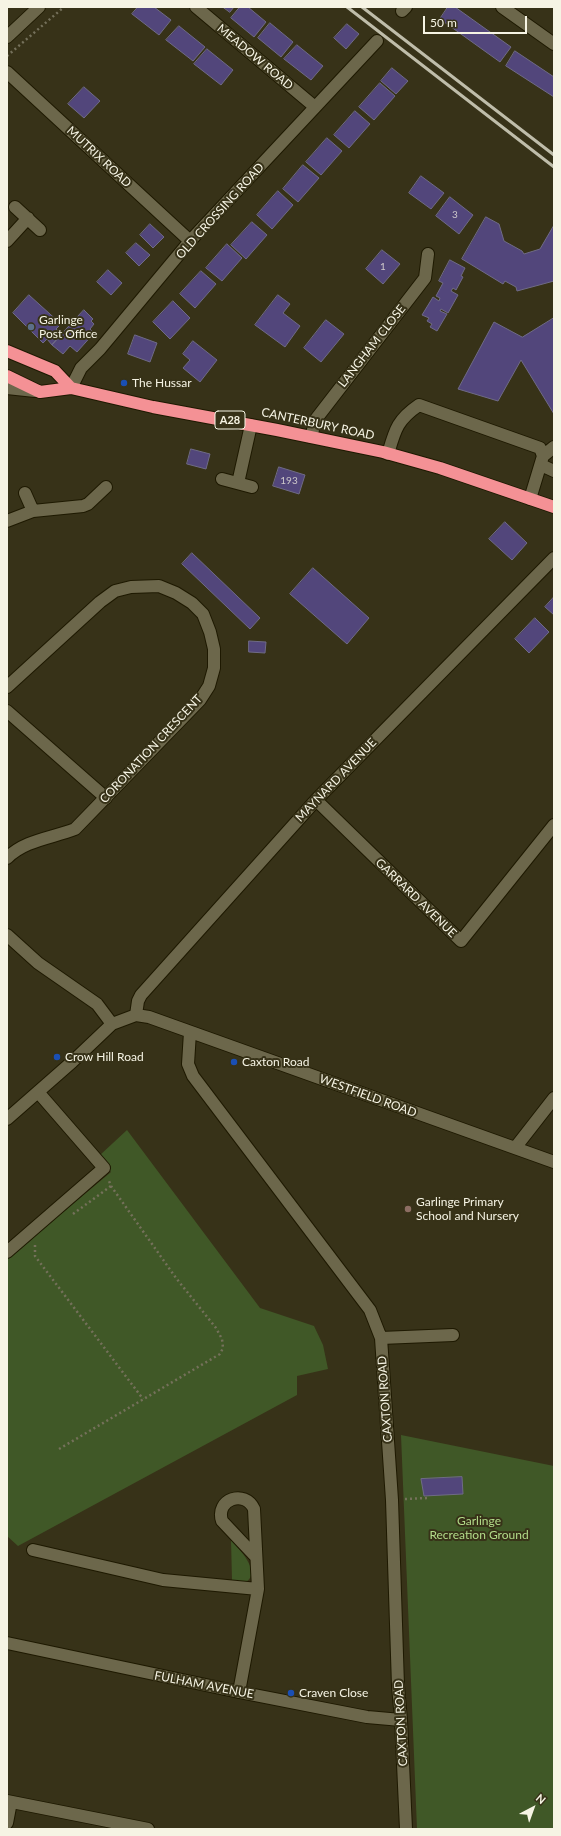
<!DOCTYPE html>
<html>
<head>
<meta charset="utf-8">
<style>
  body { margin:0 }
  #map { position:relative; width:561px; height:1836px; overflow:hidden; background:#373218; font-family:Lato,sans-serif }
  canvas { display:block }
  .frame { position:absolute; inset:0; border:8px solid #f6f4e4; pointer-events:none }
  .north { position:absolute; left:513px; top:1788px; width:40px; height:40px; -webkit-text-stroke:3px #373218; paint-order:stroke; rotate:41deg; font-size:11px; font-weight:700; line-height:16px; text-align:center; color:#f6f4e4 }
  .north::after { content:''; display:block; margin:auto; width:14px; height:18px; background:#f6f4e4; clip-path:polygon(50% 0,100% 100%,50% 72%,0 100%) }
  .scale { position:absolute; left:423px; top:16px; width:104px; height:18px; box-sizing:border-box; border:2px solid #f6f4e4; border-top:0; padding-left:5px; font-size:12px; line-height:14px; white-space:nowrap; color:#f6f4e4; -webkit-text-stroke:3px #373218; paint-order:stroke }
</style>
</head>
<body>
<div id="map">
<canvas width="561" height="1836"></canvas>
<div class="frame"></div>
<div class="north">N</div>
<div class="scale">50 m</div>
</div>
<script>
const c = document.querySelector('canvas').getContext('2d');
c.lineJoin = 'round';
function paint(path, color) { c.fillStyle = color; c.fill(path, 'evenodd'); }
function trace(path, color, width, dash) { c.strokeStyle = color; c.lineWidth = width; c.lineCap = dash ? 'butt' : 'round'; c.setLineDash(dash || []); c.stroke(path); }
function drawText(font, color, halo, rows, align = 'center') {
  c.font = font + ' Lato,sans-serif'; c.lineWidth = 4; c.setLineDash([]); c.textBaseline = 'middle'; c.strokeStyle = halo; c.fillStyle = color; for (const [text, x, y, turn = 0] of rows) {
    c.save(); c.translate(x, y); c.rotate((+turn || 0) * Math.PI / 180); c.textAlign = isNaN(turn) ? turn : align; if (halo) c.strokeText(text, 0, 0); c.fillText(text, 0, 0); c.restore();
  }
}
paint(new Path2D(`
  M 127,1130 L 260,1308 L 314,1326 L 323,1345 L 328,1369 L 297,1376 L 297,1395 L 18,1546 L 7,1536 L 7,1259 L 111,1172 L 99,1156 Z
  M 401,1435 L 554,1466 L 554,1829 L 417,1829 Z
  M 231,1540 C 239,1549 262,1572 246,1582 L 232,1580 Z`), '#405827');
const building = new Path2D(`
  M 138,7 L 154,7 L 171,20 L 159,35 L 132,14 Z
  M 223,7 L 234,7 L 230,12 Z
  M 240,7 L 248,7 L 266,22 L 254,37 L 231,18 Z
  M 448,7 L 455,7 L 511,47 L 500,62 L 440,19 Z
  M 270,23 L 293,42 L 281,57 L 258,38 Z
  M 347,24 L 359,34 L 346,49 L 334,38 Z
  M 179,26 L 205,47 L 193,61 L 166,40 Z
  M 297,45 L 323,66 L 311,80 L 284,59 Z
  M 207,49 L 233,70 L 221,85 L 194,64 Z
  M 515,51 L 554,77 L 554,97 L 506,66 Z
  M 392,68 L 408,81 L 396,94 L 381,81 Z
  M 380,83 L 395,96 L 374,120 L 359,107 Z
  M 84,87 L 100,101 L 84,118 L 68,104 Z
  M 355,111 L 370,124 L 349,148 L 334,135 Z
  M 327,138 L 342,151 L 321,175 L 306,162 Z
  M 303,165 L 319,178 L 298,202 L 283,189 Z
  M 421,176 L 444,193 L 431,209 L 409,193 Z
  M 278,191 L 293,205 L 272,229 L 257,215 Z
  M 450,197 L 473,215 L 459,234 L 436,216 Z
  M 486,217 L 499,224 L 504,241 L 522,251 L 524,254 L 540,249 L 554,225 L 554,281 L 517,291 L 516,287 L 505,281 L 503,284 L 462,259 Z
  M 252,222 L 267,235 L 246,259 L 231,245 Z
  M 150,224 L 164,237 L 153,248 L 140,235 Z
  M 136,243 L 150,255 L 139,266 L 126,253 Z
  M 227,244 L 242,258 L 222,281 L 206,268 Z
  M 382,250 L 400,264 L 383,284 L 366,269 Z
  M 450,260 L 465,268 L 461,276 L 463,277 L 456,290 L 453,288 L 451,291 L 458,295 L 448,313 L 441,309 L 440,311 L 447,314 L 437,331 L 430,327 L 432,324 L 427,321 L 429,318 L 422,315 L 433,297 L 439,301 L 440,298 L 436,296 L 443,283 L 439,281 Z
  M 108,270 L 122,283 L 111,295 L 97,282 Z
  M 201,271 L 216,284 L 195,308 L 180,294 Z
  M 29,295 L 61,324 L 56,329 L 62,334 L 52,345 L 47,339 L 43,343 L 13,313 Z
  M 278,295 L 290,304 L 283,313 L 300,326 L 285,347 L 255,325 Z
  M 173,301 L 190,318 L 170,339 L 153,322 Z
  M 84,310 L 93,319 L 91,321 L 94,324 L 90,329 L 94,333 L 77,352 L 70,346 L 63,354 L 52,345 Z
  M 554,318 L 554,414 L 521,360 L 498,401 L 458,389 L 494,322 L 522,337 Z
  M 326,320 L 344,334 L 321,362 L 304,348 Z
  M 135,335 L 157,343 L 150,362 L 128,354 Z
  M 193,341 L 217,360 L 200,382 L 183,368 L 190,360 L 183,354 Z
  M 191,449 L 210,454 L 206,469 L 187,464 Z
  M 279,467 L 305,475 L 299,494 L 273,486 Z
  M 505,522 L 527,543 L 512,560 L 489,539 Z
  M 192,553 L 260,618 L 250,629 L 182,564 Z
  M 313,568 L 369,618 L 347,644 L 290,594 Z
  M 554,597 L 554,615 L 545,607 Z
  M 535,618 L 549,632 L 529,653 L 515,639 Z
  M 249,641 L 266,642 L 265,653 L 249,652 Z
  M 462,1477 L 463,1494 L 424,1496 L 421,1479 Z`);
paint(building, '#52467b');
trace(building, '#6f6b86', 1);
const minor = new Path2D(`
  M 196,7 L 315,107
  M 502,7 L 554,44
  M 402,11 L 406,7
  M 7,37 L 39,7
  M 7,72 L 190,241
  M 15,207 L 40,230
  M 7,241 L 28,218
  M 7,388 L 35,391
  M 71,388 L 81,368 L 100,349 L 190,241 L 377,41
  M 311,437 L 316,419 L 425,278 L 428,254
  M 388,454 C 395,430 397,420 419,405 L 540,448 L 543,456 L 530,499
  M 543,456 L 554,447
  M 541,465 L 554,471
  M 222,479 L 252,487
  M 238,483 L 251,425
  M 25,493 L 33,511
  M 7,521 L 33,511 L 83,506 L 88,504 L 106,487
  M 7,687 L 100,602 L 115,591 L 131,587 L 159,586 L 176,593 L 192,603 L 203,614 L 210,632 L 214,649 L 214,668 L 209,686 L 200,700 L 75,829 C 52,838 25,840 7,858
  M 7,711 L 106,798
  M 316,800 L 461,941 L 554,825
  M 7,935 L 38,963 L 97,1004 L 112,1024
  M 136,1015 L 138,1001 L 141,995 L 316,800 L 554,558
  M 190,1032 L 188,1064 L 193,1076 L 370,1310 L 381,1338 L 392,1500 L 398,1686 L 401,1720 L 406,1829
  M 7,1119 L 72,1062 L 112,1024 L 136,1015 L 149,1017 L 554,1162
  M 515,1148 L 554,1098
  M 7,1252 L 104,1168 L 38,1092
  M 381,1338 L 453,1335
  M 33,1550 L 163,1580 L 258,1589
  M 7,1643 L 239,1692 L 367,1717 L 401,1720
  M 239,1692 L 258,1589 L 254,1509 C 245,1489 215,1499 222,1521 L 255,1556
  M 7,1801 L 148,1829
  M 7,1823 L 11,1802`);
const highway = new Path2D(`
  M 7,351 L 55,371 L 71,388
  M 7,376 L 40,392 L 71,388 L 153,407 L 277,430 L 383,452 L 440,468 L 554,507`);
trace(minor, '#1e1901', 14);
trace(highway, '#1e1901', 14);
trace(new Path2D(`
  M 7,56 L 64,7
  M 73,1214 L 111,1186
  M 35,1245 L 35,1256 L 143,1399
  M 59,1449 L 220,1354 L 223,1348 L 222,1339 L 216,1328 L 176,1278 L 111,1186 L 109,1181
  M 405,1499 L 428,1498`), '#75715b', 2.5, [2, 3]);
trace(minor, '#6c674b', 12);
trace(highway, '#f49195', 12);
trace(new Path2D(`
  M 347,7 L 554,167
  M 362,7 L 554,155`), '#bfbdaa', 3);
for (const [x, y, r, color] of [
  [31,327,4,"#5c6f8a"],
  [124,383,4,"#1a4fb4"],
  [57,1057,4,"#1a4fb4"],
  [234,1062,4,"#1a4fb4"],
  [408,1209,4,"#8d6e63"],
  [291,1693,4,"#1a4fb4"]
]) { const dot = new Path2D(); dot.arc(x, y, r, 0, 2 * Math.PI); c.fillStyle = color; c.fill(dot); trace(dot, '#373218', 1.5); }
drawText('10px', '#cdc8ca', null, [
  ["3",455,215],
  ["1",383,267],
  ["193",289,481]
]);
for (const [x, y, w] of [
  [230,420,30]
]) { const box = new Path2D(); box.roundRect(x - w / 2, y - 9, w, 18, 3); c.fillStyle = '#373218'; c.fill(box); trace(box, '#f6f4e4', 1); }
drawText('bold 11px', '#f6f4e4', null, [
  ["A28",230,420]
]);
drawText('12px', '#f6f4e4', '#373218', [
  ["MEADOW ROAD",255,57,40],
  ["MUTRIX ROAD",99,157,43],
  ["OLD CROSSING ROAD",220,211,-48],
  ["LANGHAM CLOSE",372,346,-52],
  ["CANTERBURY ROAD",318,424,12],
  ["CORONATION CRESCENT",151,749,-47],
  ["MAYNARD AVENUE",336,780,-46],
  ["GARRARD AVENUE",416,898,44],
  ["WESTFIELD ROAD",368,1096,20],
  ["CAXTON ROAD",385,1399,-94],
  ["FULHAM AVENUE",204,1685,11],
  ["CAXTON ROAD",401,1723,-93]
]);
drawText('12px', '#f6f4e4', '#373218', [
  ["Garlinge",39,320],
  ["Post Office",39,334],
  ["The Hussar",132,383],
  ["Crow Hill Road",65,1057],
  ["Caxton Road",242,1062],
  ["Garlinge Primary",416,1202],
  ["School and Nursery",416,1216],
  ["Craven Close",299,1693]
], 'left');
drawText('12px', '#b2db89', '#373218', [
  ["Garlinge",479,1521],
  ["Recreation Ground",479,1535]
]);
</script>
</body>
</html>
